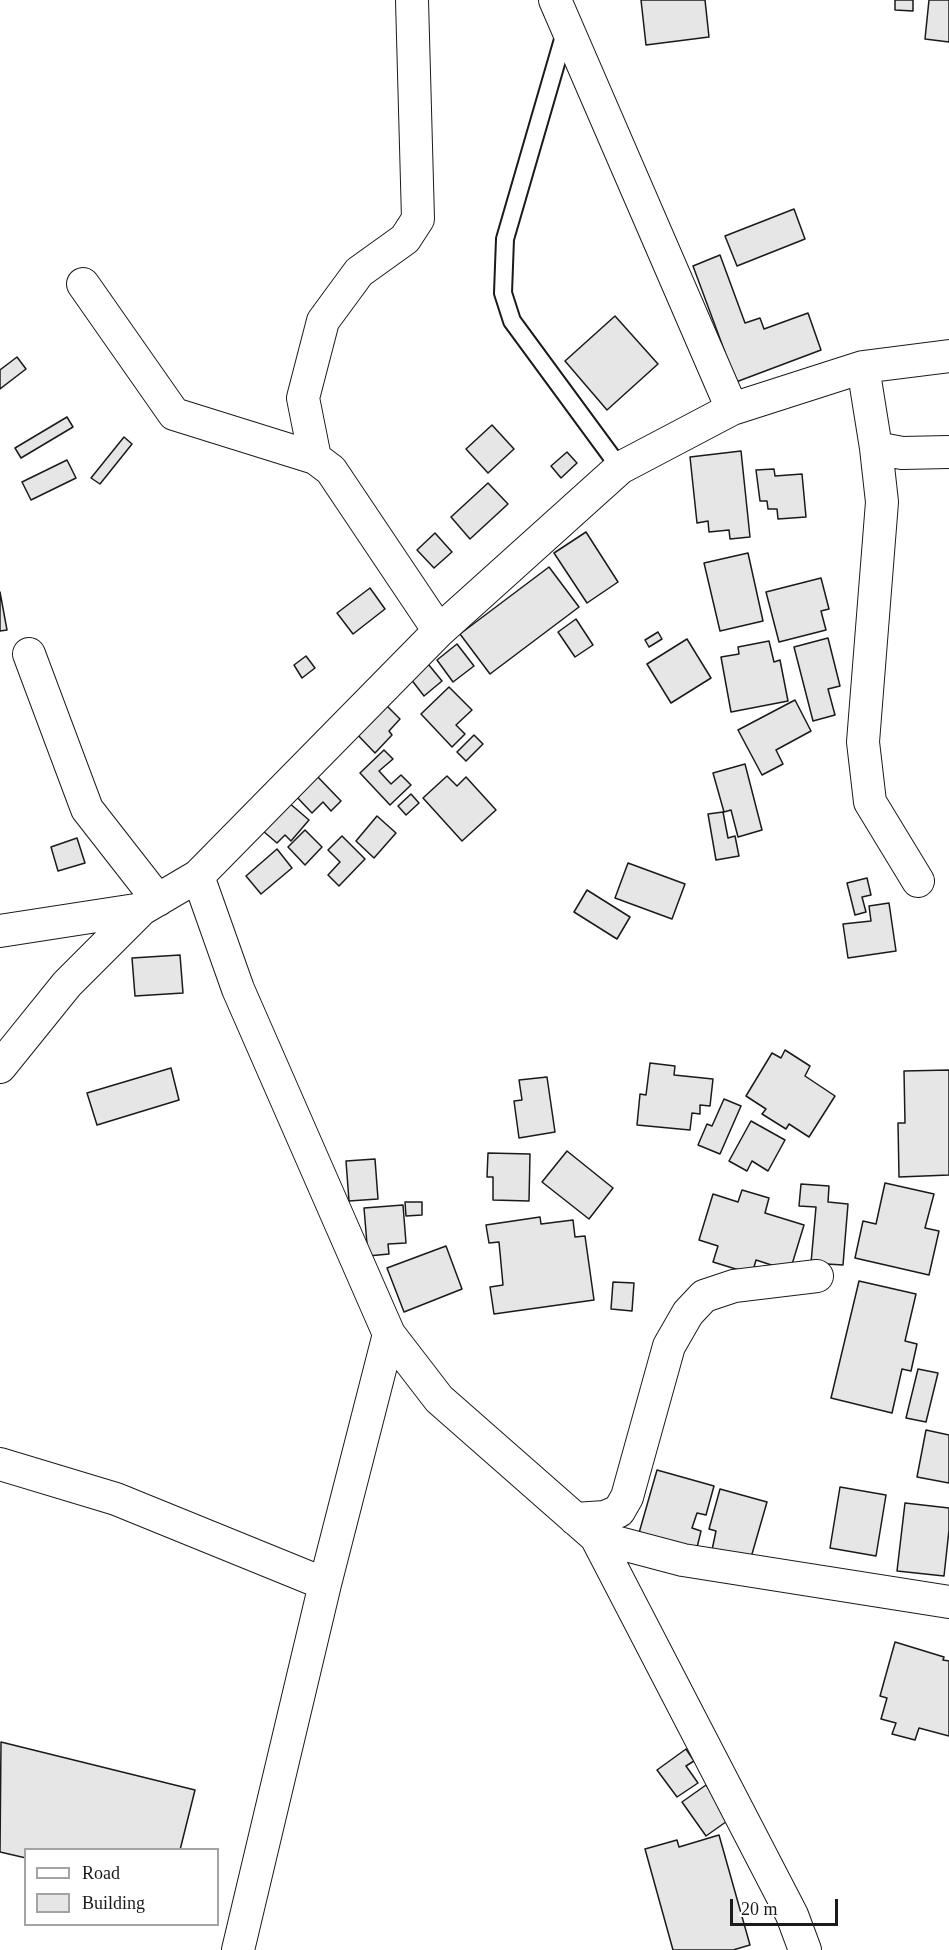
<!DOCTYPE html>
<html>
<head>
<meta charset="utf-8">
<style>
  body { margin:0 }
  #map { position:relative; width:949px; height:1950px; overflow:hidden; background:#fff; font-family:Georgia,serif }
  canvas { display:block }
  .legend { position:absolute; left:24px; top:1848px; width:195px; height:78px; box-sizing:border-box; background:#fff; border:2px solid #a3a3a3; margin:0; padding:8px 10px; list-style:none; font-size:18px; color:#1a1a1a }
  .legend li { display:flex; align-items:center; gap:12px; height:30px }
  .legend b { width:30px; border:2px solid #a3a3a3 }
  .scale { position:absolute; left:730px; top:1899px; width:108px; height:27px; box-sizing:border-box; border:3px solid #1a1a1a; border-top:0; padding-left:8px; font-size:18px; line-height:21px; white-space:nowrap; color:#1a1a1a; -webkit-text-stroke:4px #fff; paint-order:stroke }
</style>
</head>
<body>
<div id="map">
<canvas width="949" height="1950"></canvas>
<ul class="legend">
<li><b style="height:8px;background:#fff"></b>Road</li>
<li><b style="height:16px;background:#e6e6e6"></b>Building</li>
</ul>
<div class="scale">20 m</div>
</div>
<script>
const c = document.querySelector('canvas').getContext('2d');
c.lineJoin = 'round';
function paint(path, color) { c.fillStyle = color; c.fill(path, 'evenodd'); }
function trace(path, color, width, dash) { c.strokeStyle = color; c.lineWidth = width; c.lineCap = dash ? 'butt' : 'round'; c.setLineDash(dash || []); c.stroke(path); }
const building = new Path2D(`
  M 641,0 L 705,0 L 709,37 L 646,45 Z
  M 895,0 L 913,0 L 913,11 L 895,10 Z
  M 929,0 L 949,0 L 949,42 L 925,39 Z
  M 794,209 L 805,239 L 737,266 L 725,236 Z
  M 720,255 L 745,323 L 760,318 L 764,329 L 808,313 L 821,350 L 736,382 L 693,266 Z
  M 615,316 L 658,364 L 607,410 L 565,361 Z
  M 17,357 L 26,369 L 0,389 L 0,370 Z
  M 67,417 L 73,427 L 21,458 L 15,448 Z
  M 492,425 L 514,449 L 488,473 L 466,449 Z
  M 124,437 L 132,444 L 100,484 L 91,478 Z
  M 741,451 L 750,537 L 730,539 L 729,530 L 709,532 L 708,521 L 697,523 L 690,457 Z
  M 567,452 L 577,463 L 561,478 L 551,466 Z
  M 67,460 L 76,478 L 31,500 L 22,482 Z
  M 774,469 L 775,476 L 802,474 L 806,517 L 778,519 L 777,509 L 768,509 L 767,501 L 760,501 L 756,470 Z
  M 488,483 L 508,504 L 470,539 L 451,517 Z
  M 586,532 L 618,582 L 587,603 L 554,553 Z
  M 435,533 L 452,552 L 434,568 L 417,550 Z
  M 748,553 L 763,621 L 720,631 L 704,563 Z
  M 549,567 L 579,607 L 490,674 L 460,634 Z
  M 821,578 L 829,609 L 821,611 L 826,630 L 779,642 L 766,592 Z
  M 370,588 L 385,609 L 353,634 L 337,613 Z
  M 0,592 L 7,630 L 0,631 Z
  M 576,619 L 593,645 L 575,657 L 558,632 Z
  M 658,632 L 662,639 L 649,647 L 645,640 Z
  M 828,638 L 840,686 L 828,689 L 835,715 L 813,721 L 794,647 Z
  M 687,639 L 711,678 L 671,703 L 647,664 Z
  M 769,641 L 774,662 L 780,660 L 788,701 L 731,712 L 721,657 L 739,654 L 738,647 Z
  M 457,644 L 474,666 L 453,682 L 437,660 Z
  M 306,656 L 315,668 L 302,678 L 294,665 Z
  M 424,659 L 442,681 L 424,696 L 407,674 Z
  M 449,687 L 472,710 L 456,725 L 465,734 L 452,747 L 421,714 Z
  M 380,699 L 400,719 L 389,731 L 392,735 L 375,753 L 351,728 Z
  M 795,700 L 811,731 L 776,750 L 783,764 L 762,775 L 738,730 Z
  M 474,735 L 483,744 L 466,761 L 457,752 Z
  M 384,750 L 393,759 L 379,771 L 391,784 L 401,775 L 411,785 L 390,805 L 360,773 Z
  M 745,764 L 762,830 L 738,837 L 731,810 L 724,812 L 713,773 Z
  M 315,774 L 341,801 L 331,811 L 323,802 L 312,813 L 294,794 Z
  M 447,776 L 457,786 L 466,777 L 496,810 L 462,841 L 423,798 Z
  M 411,794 L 419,803 L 406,815 L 398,806 Z
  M 288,802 L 309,820 L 291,841 L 285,835 L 277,843 L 263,831 Z
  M 723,812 L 728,838 L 735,836 L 739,856 L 716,860 L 708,814 Z
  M 377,816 L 396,833 L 374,858 L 356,841 Z
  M 305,830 L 322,847 L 305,865 L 288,847 Z
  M 342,836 L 365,859 L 339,886 L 328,875 L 340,862 L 328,850 Z
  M 77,838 L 85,863 L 58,871 L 51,847 Z
  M 277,849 L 292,868 L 261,894 L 246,876 Z
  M 628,863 L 685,884 L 672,919 L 615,898 Z
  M 867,878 L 871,895 L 862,897 L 866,912 L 855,915 L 847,883 Z
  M 587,890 L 630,917 L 617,939 L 574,912 Z
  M 889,903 L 896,951 L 848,958 L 843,924 L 871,921 L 869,906 Z
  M 180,955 L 183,993 L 135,996 L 132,958 Z
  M 785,1050 L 810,1066 L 805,1076 L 835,1096 L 809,1137 L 789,1124 L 786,1129 L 762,1114 L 766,1109 L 746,1096 L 772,1053 L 781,1058 Z
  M 650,1063 L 675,1066 L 674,1075 L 713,1079 L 710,1106 L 700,1105 L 700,1114 L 692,1113 L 690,1130 L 637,1125 L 640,1094 L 646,1095 Z
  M 171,1068 L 179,1100 L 97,1125 L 87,1093 Z
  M 949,1070 L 949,1175 L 899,1177 L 898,1123 L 905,1123 L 904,1071 Z
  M 547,1077 L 555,1132 L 519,1138 L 514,1101 L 522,1100 L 519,1080 Z
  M 724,1099 L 741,1106 L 720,1154 L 698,1145 L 707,1124 L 712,1126 Z
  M 751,1121 L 785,1140 L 768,1171 L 752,1161 L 747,1171 L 729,1161 Z
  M 567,1151 L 613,1188 L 589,1219 L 542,1182 Z
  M 488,1153 L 530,1154 L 529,1201 L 493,1200 L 493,1177 L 487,1177 Z
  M 375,1159 L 378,1199 L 349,1201 L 346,1161 Z
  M 885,1183 L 934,1194 L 925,1228 L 939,1231 L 929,1275 L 855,1258 L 863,1221 L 876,1224 Z
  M 801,1184 L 829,1186 L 828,1202 L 848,1204 L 843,1265 L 811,1263 L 816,1207 L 799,1206 Z
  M 742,1190 L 769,1198 L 765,1213 L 804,1225 L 790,1271 L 756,1260 L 752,1274 L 713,1262 L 718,1246 L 699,1240 L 713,1194 L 738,1202 Z
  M 405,1202 L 422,1202 L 422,1215 L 406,1216 Z
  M 403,1205 L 406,1243 L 388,1244 L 389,1254 L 368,1256 L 364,1208 Z
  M 540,1217 L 541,1224 L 573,1220 L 575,1237 L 585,1236 L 594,1300 L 494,1314 L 490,1287 L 503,1285 L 499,1242 L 489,1243 L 486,1225 Z
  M 446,1246 L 462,1289 L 404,1312 L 387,1268 Z
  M 859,1281 L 916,1294 L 905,1341 L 917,1344 L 911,1371 L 902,1369 L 892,1413 L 831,1398 Z
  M 613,1282 L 634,1283 L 632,1311 L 611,1309 Z
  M 918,1369 L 938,1373 L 926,1422 L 906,1418 Z
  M 926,1430 L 949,1435 L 949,1483 L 917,1477 Z
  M 657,1470 L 714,1486 L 706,1515 L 697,1513 L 692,1528 L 701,1531 L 695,1556 L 637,1540 Z
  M 840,1487 L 886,1495 L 876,1556 L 830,1548 Z
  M 720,1489 L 767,1502 L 750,1561 L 712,1550 L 716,1531 L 709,1529 Z
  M 905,1503 L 949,1508 L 949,1530 L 944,1576 L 897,1571 Z
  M 895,1642 L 944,1657 L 943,1660 L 949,1661 L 949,1736 L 919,1728 L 915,1740 L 892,1734 L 896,1723 L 881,1719 L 887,1698 L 880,1696 Z
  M 1,1742 L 195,1790 L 180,1850 L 26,1850 L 26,1858 L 0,1852 Z
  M 686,1749 L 694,1761 L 686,1766 L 698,1783 L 677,1797 L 657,1770 Z
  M 706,1785 L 730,1819 L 706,1836 L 682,1802 Z
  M 719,1835 L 750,1945 L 733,1950 L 673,1950 L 645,1849 L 677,1840 L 679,1847 Z`);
paint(building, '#e6e6e6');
trace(building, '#1a1a1a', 1.5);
const service = new Path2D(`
  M 566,29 L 505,239 L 503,293 L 512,321 L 620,468`);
const minor = new Path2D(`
  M 555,0 L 732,409
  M 83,284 L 174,414 L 315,458 L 331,470 L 439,631
  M 863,367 L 876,448 L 882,502 L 863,742 L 870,802 L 918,881
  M 876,448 L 902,453 L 949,452
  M 315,458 L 303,398 L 323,321 L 359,272 L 405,239 L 418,219 L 412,0
  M 29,654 L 87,809 L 158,900
  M 198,876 L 238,989 L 389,1334 L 439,1399 L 596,1537 L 792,1915 L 805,1950
  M 0,931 L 142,909 L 198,876 L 439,631 L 620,468 L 732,409 L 863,367 L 949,356
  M 0,1067 L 67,984 L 142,909
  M 0,1464 L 116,1499 L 325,1584
  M 575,1519 L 605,1517 L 619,1511 L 627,1497 L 669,1346 L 688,1313 L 704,1296 L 734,1286 L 817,1276
  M 596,1537 L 683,1560 L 949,1602
  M 238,1950 L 325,1584 L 389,1334`);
trace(service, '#1a1a1a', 20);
trace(minor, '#1a1a1a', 34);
trace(service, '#fff', 16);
trace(minor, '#fff', 32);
</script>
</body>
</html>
